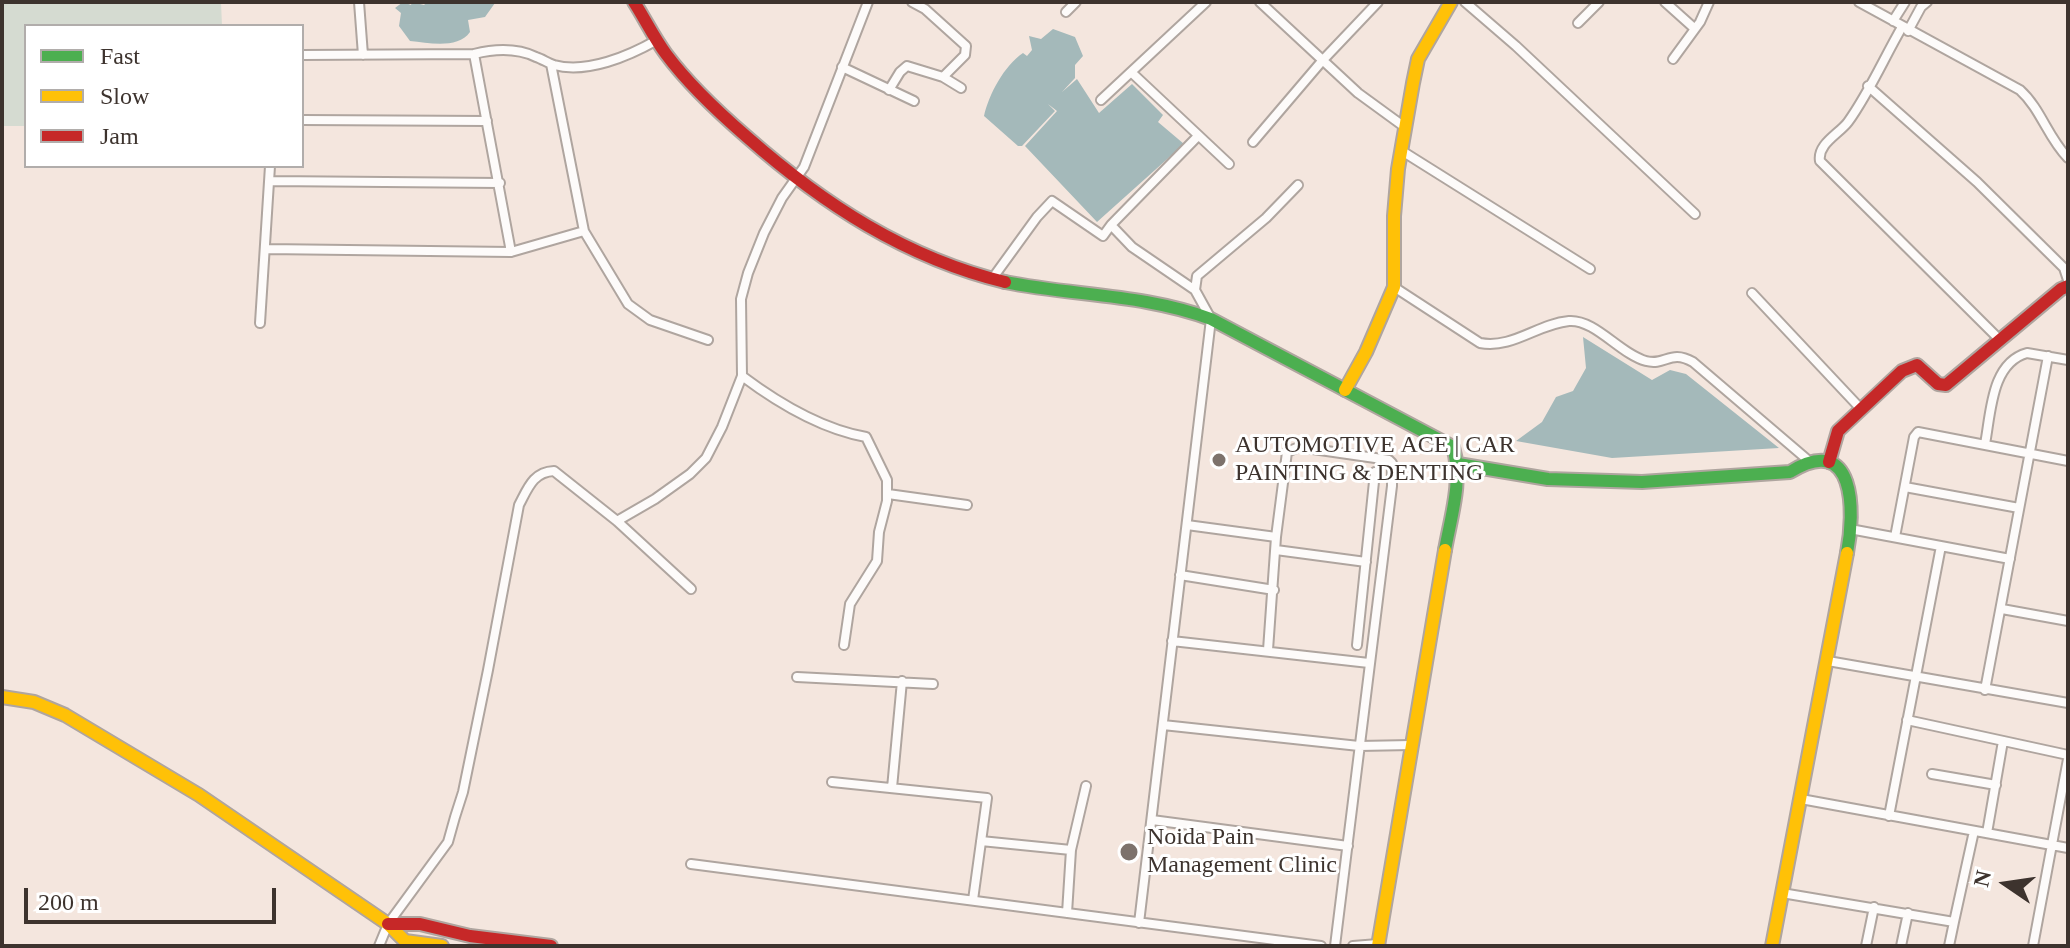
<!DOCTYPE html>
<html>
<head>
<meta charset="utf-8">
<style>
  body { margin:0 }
  #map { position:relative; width:2070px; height:948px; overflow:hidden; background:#f4e6de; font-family:Georgia,serif }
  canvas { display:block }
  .frame { position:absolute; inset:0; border:4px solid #3d332e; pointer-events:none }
  .legend { position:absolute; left:24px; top:24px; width:280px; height:144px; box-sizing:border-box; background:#fff; border:2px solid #b1adab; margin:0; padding:10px 14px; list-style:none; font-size:24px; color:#3d332e }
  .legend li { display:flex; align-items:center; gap:16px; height:40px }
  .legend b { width:40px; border:2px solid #b1adab }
  .north { position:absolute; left:1966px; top:844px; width:80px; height:80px; -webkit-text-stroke:6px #fff; paint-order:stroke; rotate:283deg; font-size:22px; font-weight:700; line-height:32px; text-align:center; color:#3d332e }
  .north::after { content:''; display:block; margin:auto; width:28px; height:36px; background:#3d332e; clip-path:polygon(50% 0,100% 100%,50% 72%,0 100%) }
  .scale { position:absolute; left:24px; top:888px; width:252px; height:36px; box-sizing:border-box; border:4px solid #3d332e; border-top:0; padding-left:10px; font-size:24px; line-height:28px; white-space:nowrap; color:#3d332e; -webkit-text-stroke:6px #fff; paint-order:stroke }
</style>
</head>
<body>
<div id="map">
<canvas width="2070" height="948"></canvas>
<div class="frame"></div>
<ul class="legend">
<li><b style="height:10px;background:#4caf50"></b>Fast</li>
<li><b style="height:10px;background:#ffc107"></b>Slow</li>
<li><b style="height:10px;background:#c62828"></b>Jam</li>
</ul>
<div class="north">N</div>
<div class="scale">200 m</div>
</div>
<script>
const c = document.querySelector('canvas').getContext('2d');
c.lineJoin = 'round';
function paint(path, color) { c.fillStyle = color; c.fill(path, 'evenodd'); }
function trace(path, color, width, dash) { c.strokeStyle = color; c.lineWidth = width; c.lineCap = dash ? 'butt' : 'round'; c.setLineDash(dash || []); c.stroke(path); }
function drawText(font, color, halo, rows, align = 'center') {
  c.font = font + ' Georgia,serif'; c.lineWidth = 6; c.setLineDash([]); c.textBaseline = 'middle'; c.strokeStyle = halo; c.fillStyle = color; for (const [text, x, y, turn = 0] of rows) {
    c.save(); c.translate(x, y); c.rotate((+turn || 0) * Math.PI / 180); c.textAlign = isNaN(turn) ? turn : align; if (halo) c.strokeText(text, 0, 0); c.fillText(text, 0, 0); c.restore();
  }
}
paint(new Path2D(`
  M 2,2 L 221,2 L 222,26 L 26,26 L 26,126 L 2,126 Z`), '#d5dbd1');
paint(new Path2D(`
  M 403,2 L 411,5 L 412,2 L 424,5 L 427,2 L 495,3 L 485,17 L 468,20 L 470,32 C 458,49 430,43 410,41 L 399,26 L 401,13 L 395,8 Z
  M 1053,29 L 1075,37 L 1083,56 L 1075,65 L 1075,78 L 1062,92 L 1077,79 L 1099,113 L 1132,84 L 1163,115 L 1158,122 L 1184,144 L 1097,222 L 1025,146 L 1057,111 L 1048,104 L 1055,111 L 1022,146 L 1018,146 L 984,116 C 989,94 1004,66 1023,53 L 1027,56 L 1032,50 L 1029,36 L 1041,39 Z
  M 1583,337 L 1652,380 L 1670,370 L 1686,374 L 1779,448 L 1612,458 L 1516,441 L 1542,422 L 1556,397 L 1573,391 L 1586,368 Z`), '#a4b9ba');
const street = new Path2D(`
  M 359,2 L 363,55
  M 912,2 L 925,9 L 966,46 L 965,55 L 943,77
  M 1260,2 L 1358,93 L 1406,128
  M 1465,2 L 1516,46 L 1695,214
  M 1665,2 L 1694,28
  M 1859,2 L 2020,90 C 2041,109 2048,138 2068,158
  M 1066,12 L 1076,2
  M 1893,21 L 1905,2
  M 1578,23 L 1599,2
  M 1902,27 C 1884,58 1869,93 1848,122 C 1839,134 1817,144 1820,161 L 1999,339
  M 1908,31 L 1921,7 L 1927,2
  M 474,54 L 511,252
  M 302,55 L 474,54 C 494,49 517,48 536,57 C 542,59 548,63 554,65 C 587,74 629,56 657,40
  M 1673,59 L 1700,22 L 1709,2
  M 551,64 L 584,231
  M 842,67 L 914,101
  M 1131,72 L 1229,164
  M 1868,86 L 1977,182 L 2064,268 L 2068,280
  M 889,90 L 900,72 L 907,66 L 943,77 L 961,88
  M 1101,100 L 1206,2
  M 302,120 L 487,121
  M 1253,142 L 1322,61 L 1378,2
  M 1402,151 L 1590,269
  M 270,181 L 500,183
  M 266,249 L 511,252 L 584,231 L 628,304 L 650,320 L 708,340
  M 992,279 L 1037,217 L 1052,201 L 1103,236 L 1111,225
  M 1394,287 L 1480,343 C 1513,349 1537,324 1569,321 C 1595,319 1620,354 1646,361 C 1666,366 1670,349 1693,362 L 1809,461
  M 1195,290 L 1132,247 L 1111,225 L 1198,136
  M 1752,293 L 1861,409
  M 260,323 L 270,166
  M 742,376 C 778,403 821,429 866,437 L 887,480 L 887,501 L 879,532 L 877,561 L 850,604 L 844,645
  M 1985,444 C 1991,413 1991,363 2027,353 L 2068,360
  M 1905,487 L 2019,508
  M 888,494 L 967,505
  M 617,521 L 655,499 L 690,474 L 706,458 L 722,427 L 742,376 L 741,299 L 748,273 L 764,233 L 782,198 L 804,167 L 868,2
  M 1187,525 L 1276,537
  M 1850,529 L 2010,559
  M 1895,537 L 1914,437 L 1918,432 L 2068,461
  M 1276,550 L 1366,562
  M 1180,575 L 1274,590
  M 2002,609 L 2068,621
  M 1172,641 L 1369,663
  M 1357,645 L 1375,472
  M 1268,650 L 1276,537 L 1287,452 L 1299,447 L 1389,460 L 1392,463 L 1392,486 L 1335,946
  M 1828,661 L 2068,703
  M 797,677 L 933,684
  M 1985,690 L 2048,356
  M 1907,720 L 2068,755
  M 1163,725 L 1359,746 L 1411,745
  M 1932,774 L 1996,785
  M 832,782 L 987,798 L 973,900
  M 892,788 L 902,681
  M 1801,799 L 2068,848
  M 1889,816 L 1941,546
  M 1152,820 L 1348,846
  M 1987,833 L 2003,741
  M 981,841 L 1071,850 L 1067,913
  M 1071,850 L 1086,786
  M 691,864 L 1321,946
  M 1782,893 L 1954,922 L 1974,831
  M 1139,923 L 1211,319 L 1195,290 L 1197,276 L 1266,218 L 1298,185
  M 379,946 L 388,924 L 448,842 L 455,817 L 463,792 L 488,670 L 519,505 C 528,488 533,472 554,471 L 617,521 L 691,589
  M 1353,946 L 1378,944
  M 1866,946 L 1874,907
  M 1901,946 L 1908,913
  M 1949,946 L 1954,922
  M 2033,946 L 2068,759`);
const fast = new Path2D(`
  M 1005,282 C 1074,296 1145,294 1211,319 L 1453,447 C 1463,480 1451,516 1445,550
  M 1458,464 L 1548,479 L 1642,482 L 1790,472 C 1856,431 1855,512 1847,553`);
const slow = new Path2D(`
  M 1345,390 L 1366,352 L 1394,287 L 1394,216 L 1398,169 L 1413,83 L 1418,59 L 1451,2
  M 2,697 L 34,702 L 65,715 L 199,795 L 388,924 L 405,941 L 442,946
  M 1378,946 L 1445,550
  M 1772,946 L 1847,553`);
const jam = new Path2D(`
  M 634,2 C 645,19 654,38 666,54 C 689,85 718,112 747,137 C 823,204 906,258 1005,282
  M 1829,462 L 1838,431 L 1902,371 L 1917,365 L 1938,384 L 1946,385 L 2061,289 L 2068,286
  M 388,924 L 420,924 L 470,936 L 551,946`);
trace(street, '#afa59f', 12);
trace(fast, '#afa59f', 16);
trace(slow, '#afa59f', 16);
trace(jam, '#afa59f', 16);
trace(street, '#fdfbfa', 8);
trace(fast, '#4caf50', 12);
trace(slow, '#ffc107', 12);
trace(jam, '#c62828', 12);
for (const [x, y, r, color] of [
  [1219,460,8,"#7d726c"],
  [1129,852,10,"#7d726c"]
]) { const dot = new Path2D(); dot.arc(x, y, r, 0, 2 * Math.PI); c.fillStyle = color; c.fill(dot); trace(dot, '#fff', 3); }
drawText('24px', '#3d332e', '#fff', [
  ["AUTOMOTIVE ACE | CAR",1235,446],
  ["PAINTING & DENTING",1235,474],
  ["Noida Pain",1147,838],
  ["Management Clinic",1147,866]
], 'left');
</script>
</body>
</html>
